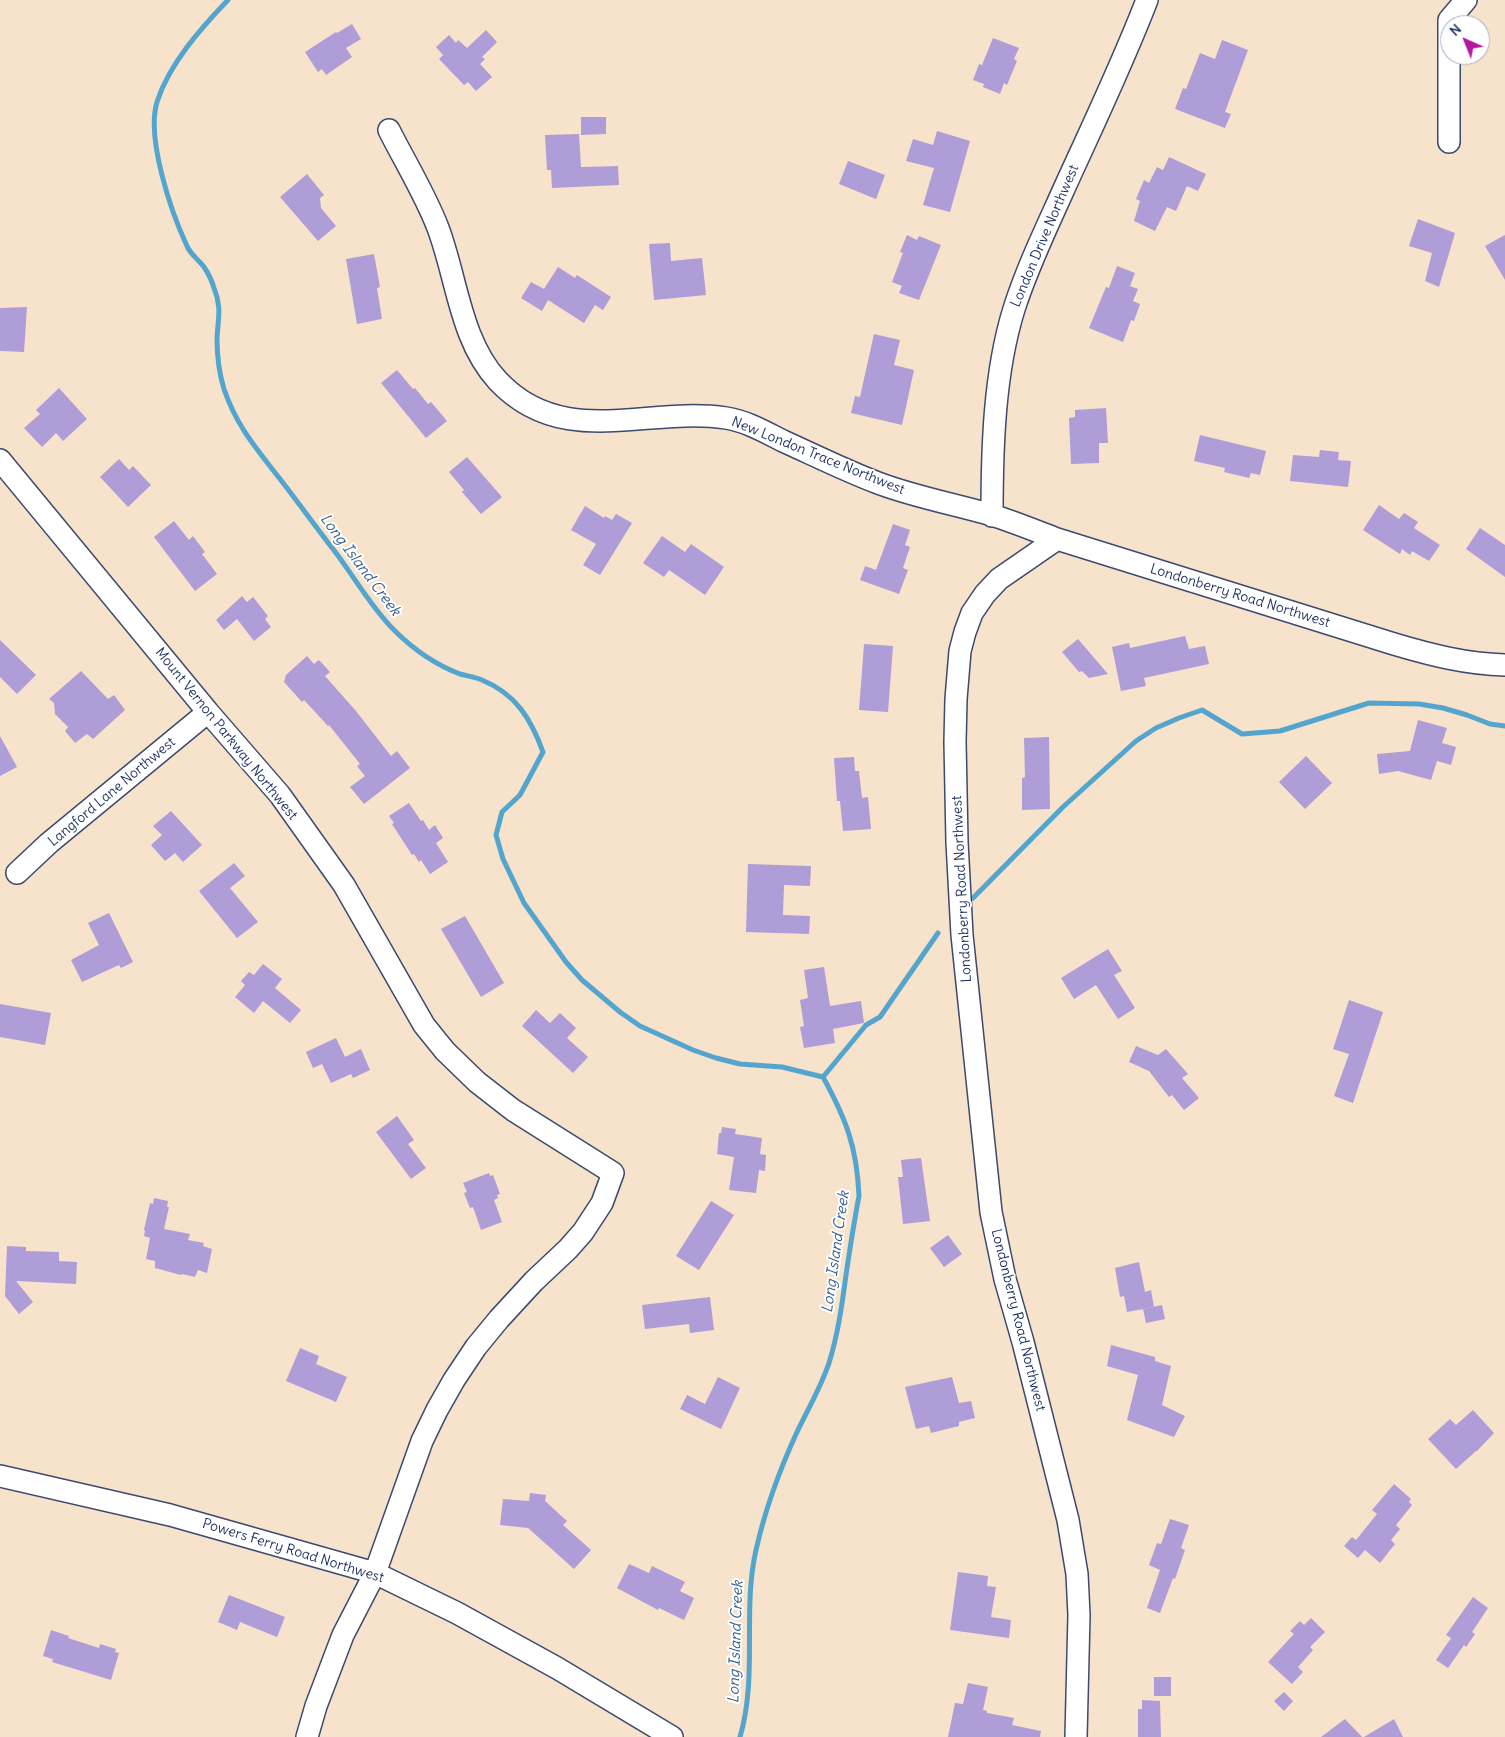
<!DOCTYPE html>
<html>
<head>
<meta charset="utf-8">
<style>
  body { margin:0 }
  #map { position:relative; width:1505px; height:1737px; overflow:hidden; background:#f7e2cb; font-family:Delius,sans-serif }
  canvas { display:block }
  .north { position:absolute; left:1440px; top:15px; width:50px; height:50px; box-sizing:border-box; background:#fff; border:1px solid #a4acbf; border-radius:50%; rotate:316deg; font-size:14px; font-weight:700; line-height:20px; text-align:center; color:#1b2f5e }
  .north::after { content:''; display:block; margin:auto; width:18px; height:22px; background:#b5179e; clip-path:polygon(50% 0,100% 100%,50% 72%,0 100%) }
</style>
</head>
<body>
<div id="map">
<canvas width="1505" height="1737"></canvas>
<div class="north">N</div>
</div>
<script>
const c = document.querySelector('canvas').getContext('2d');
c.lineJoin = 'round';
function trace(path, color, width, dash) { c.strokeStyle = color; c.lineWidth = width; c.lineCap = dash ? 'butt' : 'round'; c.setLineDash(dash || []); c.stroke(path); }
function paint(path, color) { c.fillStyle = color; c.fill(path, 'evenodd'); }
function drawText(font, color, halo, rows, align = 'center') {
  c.font = font + ' Delius,sans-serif'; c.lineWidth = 4; c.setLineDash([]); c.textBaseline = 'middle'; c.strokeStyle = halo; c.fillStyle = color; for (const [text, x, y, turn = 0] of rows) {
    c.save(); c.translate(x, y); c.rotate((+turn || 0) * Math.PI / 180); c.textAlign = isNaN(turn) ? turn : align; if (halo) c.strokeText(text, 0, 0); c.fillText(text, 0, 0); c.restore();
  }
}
trace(new Path2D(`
  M 228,0 C 201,28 169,64 157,102 C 146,138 171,212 187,246 C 190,254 199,260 204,267 C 208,273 212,281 214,288 C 222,307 218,319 217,338 C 217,355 219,373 224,389 C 237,427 256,448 280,479 C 298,502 315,526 333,549 C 354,576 370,606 394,630 C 412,648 436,665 460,674 C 467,676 475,677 482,680 C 516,694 531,719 543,752 L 520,795 L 502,812 L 496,835 L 503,859 L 524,903 L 566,962 L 582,980 L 620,1012 L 640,1026 L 693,1050 L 716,1058 L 740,1064 L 782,1067 L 823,1077 C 846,1119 857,1147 859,1196 C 854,1222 850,1248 846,1275 C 842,1305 838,1334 829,1363 C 821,1387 808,1409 797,1432 C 780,1469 765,1510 756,1550 C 742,1611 758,1676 740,1737
  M 973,898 L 1063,807 L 1136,741 L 1156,728 L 1179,718 L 1202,710 L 1242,734 L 1280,731 L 1369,703 L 1419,704 L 1443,708 L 1467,715 L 1490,724 L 1505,726
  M 823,1077 L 866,1025 L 880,1017 L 938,933`), '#54a5ce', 5);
paint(new Path2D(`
  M 352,24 L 361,39 L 346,48 L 352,57 L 326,75 L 322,69 L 318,72 L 305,52 L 336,32 L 337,33 Z
  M 486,30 L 497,42 L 482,57 L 485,59 L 480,64 L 492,77 L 476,91 L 468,82 L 464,85 L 439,59 L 443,55 L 436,47 L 449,35 L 456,43 L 458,40 L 467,48 Z
  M 993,38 L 1019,48 L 1014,59 L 1017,61 L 1007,85 L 1004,83 L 1000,94 L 983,87 L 984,84 L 973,80 L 979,64 L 982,65 Z
  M 1222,40 L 1248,50 L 1225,112 L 1231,114 L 1225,128 L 1175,109 L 1183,88 L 1186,89 L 1200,53 L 1215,59 Z
  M 581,117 L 606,117 L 606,134 L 581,135 Z
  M 937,131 L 970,141 L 950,212 L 923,205 L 934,168 L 906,161 L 913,139 L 933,145 Z
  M 579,134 L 581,167 L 618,166 L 619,185 L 552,188 L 551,170 L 547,170 L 545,135 Z
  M 1169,157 L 1206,174 L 1198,191 L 1187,186 L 1176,211 L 1167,207 L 1155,231 L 1134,221 L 1140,201 L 1136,199 L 1144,180 L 1149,183 L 1157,167 L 1163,170 Z
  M 848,161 L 885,175 L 876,199 L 839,184 Z
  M 307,174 L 324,195 L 320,198 L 321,208 L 336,226 L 318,241 L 280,197 Z
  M 1418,219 L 1455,233 L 1439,287 L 1425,281 L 1432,253 L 1409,246 Z
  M 907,235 L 917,240 L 919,236 L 941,245 L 919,300 L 899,293 L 902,286 L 892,282 L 903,253 L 900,252 Z
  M 1505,235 L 1505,280 L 1485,246 Z
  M 670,243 L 671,261 L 702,258 L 706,295 L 654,300 L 649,244 Z
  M 374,254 L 380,287 L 377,288 L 382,319 L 357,324 L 346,259 Z
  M 1117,266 L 1135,273 L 1130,286 L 1138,289 L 1133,301 L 1140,304 L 1134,321 L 1131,320 L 1123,342 L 1089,328 L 1106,287 L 1109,288 Z
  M 558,267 L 575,278 L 577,275 L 611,297 L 603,310 L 595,305 L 584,323 L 548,300 L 542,311 L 521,298 L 531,282 L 544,289 Z
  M 27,307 L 24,352 L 0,351 L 0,308 Z
  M 874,334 L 900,340 L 894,365 L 914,370 L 902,425 L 851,413 L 855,396 L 860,397 Z
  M 397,370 L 413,389 L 415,388 L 428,404 L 431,402 L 447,421 L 426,438 L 381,383 Z
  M 59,388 L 87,419 L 63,441 L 56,433 L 42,447 L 24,428 L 40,414 L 36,410 Z
  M 1106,408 L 1108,443 L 1099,443 L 1099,463 L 1071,464 L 1069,418 L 1075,417 L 1075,410 Z
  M 1200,435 L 1266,451 L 1260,475 L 1251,473 L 1249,478 L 1224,472 L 1225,468 L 1194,461 Z
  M 1320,450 L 1339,452 L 1338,460 L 1351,461 L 1348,487 L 1290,481 L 1293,455 L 1319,457 Z
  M 467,457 L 502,497 L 481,514 L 462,492 L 464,490 L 449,472 Z
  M 119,459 L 129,470 L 133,466 L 151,485 L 128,507 L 100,477 Z
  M 1379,505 L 1399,519 L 1404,513 L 1418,522 L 1414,528 L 1440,545 L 1429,561 L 1412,551 L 1410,555 L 1402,549 L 1400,554 L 1363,530 Z
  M 585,506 L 604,518 L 605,516 L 612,520 L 616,514 L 632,523 L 600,575 L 583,565 L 596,544 L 571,530 Z
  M 174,521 L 189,540 L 193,536 L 205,552 L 202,554 L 217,574 L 195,591 L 154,537 Z
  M 893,524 L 910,530 L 905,545 L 910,547 L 903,568 L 908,570 L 899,594 L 860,580 L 865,566 L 876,570 Z
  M 1480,528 L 1505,545 L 1505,577 L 1466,549 Z
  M 662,536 L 685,552 L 691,544 L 724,567 L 705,595 L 669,570 L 664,577 L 643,563 Z
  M 242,596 L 247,602 L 253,597 L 268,616 L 265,619 L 271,627 L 254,641 L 237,619 L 224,630 L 216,620 Z
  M 1185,636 L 1189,649 L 1205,646 L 1209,664 L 1144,678 L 1146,686 L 1121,691 L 1112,647 L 1129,643 L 1130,648 Z
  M 1078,639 L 1108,674 L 1089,678 L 1082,671 L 1079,672 L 1062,652 Z
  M 0,640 L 36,675 L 17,694 L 0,677 Z
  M 864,644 L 893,646 L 888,712 L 859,710 Z
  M 307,656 L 314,664 L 319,660 L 330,672 L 325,676 L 356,711 L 391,756 L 397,751 L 410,768 L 364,804 L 350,787 L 365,776 L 357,766 L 360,764 L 329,725 L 328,726 L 304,700 L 302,702 L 284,682 L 286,675 Z
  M 81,671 L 108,699 L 114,695 L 125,710 L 93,739 L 87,734 L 75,743 L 65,731 L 68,727 L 55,714 L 54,703 L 49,699 Z
  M 1418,720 L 1447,728 L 1442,743 L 1456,747 L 1451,765 L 1437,761 L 1431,780 L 1398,771 L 1379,774 L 1377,754 L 1410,751 Z
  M 0,736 L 17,767 L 0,776 Z
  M 1049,737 L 1050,809 L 1022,810 L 1022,778 L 1025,777 L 1024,738 Z
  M 1306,756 L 1332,783 L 1305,809 L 1279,782 Z
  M 854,757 L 855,771 L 859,771 L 862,798 L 868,797 L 871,829 L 843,831 L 840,801 L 837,801 L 834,758 Z
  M 409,803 L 421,821 L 423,820 L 429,830 L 435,825 L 443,838 L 436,843 L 448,862 L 430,874 L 421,860 L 419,862 L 414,854 L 412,855 L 392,824 L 394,823 L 389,816 Z
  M 171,811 L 202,845 L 183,862 L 175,853 L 165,861 L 151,845 L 162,835 L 153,826 Z
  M 234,863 L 245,876 L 230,888 L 258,922 L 237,938 L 199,891 Z
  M 748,864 L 811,866 L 810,886 L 784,885 L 783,915 L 810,916 L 809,934 L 746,932 Z
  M 109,913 L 133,962 L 121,968 L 119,965 L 82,982 L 71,960 L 99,945 L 88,923 Z
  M 465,916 L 504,983 L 481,997 L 441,929 Z
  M 1108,949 L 1122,971 L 1114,975 L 1135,1008 L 1118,1019 L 1096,985 L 1074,999 L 1061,978 Z
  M 263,964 L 282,979 L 275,988 L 301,1010 L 290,1023 L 263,1001 L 254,1013 L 235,997 L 245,985 L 241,981 L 249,972 L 254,975 Z
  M 824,967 L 830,1006 L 861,1001 L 864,1023 L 833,1029 L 835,1043 L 804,1048 L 800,1027 L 804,1026 L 800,1000 L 808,998 L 804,970 Z
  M 1349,1000 L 1383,1012 L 1353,1103 L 1334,1096 L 1349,1054 L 1333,1049 Z
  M 0,1004 L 51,1013 L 45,1045 L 0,1037 Z
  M 536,1010 L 550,1023 L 560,1013 L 576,1028 L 567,1038 L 588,1057 L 573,1073 L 522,1026 Z
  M 336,1038 L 345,1057 L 361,1049 L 370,1070 L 353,1078 L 351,1074 L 331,1083 L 322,1064 L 313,1068 L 306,1052 Z
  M 1136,1046 L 1158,1055 L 1166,1049 L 1188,1074 L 1182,1078 L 1199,1098 L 1184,1110 L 1172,1095 L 1169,1097 L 1149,1071 L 1129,1062 Z
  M 397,1116 L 414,1140 L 408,1144 L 426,1168 L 411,1179 L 376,1132 Z
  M 722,1127 L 736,1129 L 735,1134 L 762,1138 L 760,1154 L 766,1155 L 765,1171 L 759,1170 L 756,1193 L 729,1190 L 734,1157 L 717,1154 L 719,1133 L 721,1133 Z
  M 921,1158 L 930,1221 L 903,1224 L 898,1177 L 903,1177 L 901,1160 Z
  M 489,1173 L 490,1176 L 493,1175 L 500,1194 L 497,1195 L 498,1198 L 494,1200 L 502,1222 L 481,1230 L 473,1207 L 470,1208 L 464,1193 L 467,1192 L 463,1183 Z
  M 154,1198 L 168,1201 L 167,1207 L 169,1207 L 164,1229 L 190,1234 L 188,1240 L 204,1243 L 203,1246 L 212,1249 L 207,1273 L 198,1270 L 195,1277 L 182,1274 L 181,1275 L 155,1268 L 155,1261 L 146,1259 L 150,1238 L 144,1236 L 145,1231 L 144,1230 L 150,1203 L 153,1204 Z
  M 711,1201 L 734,1215 L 699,1270 L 676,1256 Z
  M 948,1235 L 962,1254 L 944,1267 L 930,1248 Z
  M 7,1246 L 26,1247 L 26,1251 L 59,1252 L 59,1261 L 77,1262 L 76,1284 L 16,1281 L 33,1302 L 19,1314 L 5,1296 Z
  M 1139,1262 L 1145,1292 L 1151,1290 L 1154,1307 L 1127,1312 L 1124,1296 L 1120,1297 L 1115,1268 Z
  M 710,1297 L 714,1330 L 690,1333 L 689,1324 L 645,1329 L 642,1305 Z
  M 1162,1305 L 1165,1319 L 1146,1323 L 1143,1309 Z
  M 1111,1345 L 1155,1357 L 1155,1361 L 1171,1366 L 1162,1405 L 1185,1416 L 1174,1437 L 1127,1420 L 1138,1375 L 1107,1366 Z
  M 300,1348 L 319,1356 L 316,1364 L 347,1377 L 336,1402 L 286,1381 Z
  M 718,1377 L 740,1388 L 721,1429 L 680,1409 L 687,1395 L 705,1404 Z
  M 952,1377 L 959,1403 L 971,1401 L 975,1418 L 959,1422 L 959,1426 L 931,1433 L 929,1426 L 916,1429 L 905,1387 Z
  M 1473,1410 L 1494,1433 L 1477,1451 L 1476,1451 L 1456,1469 L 1428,1439 L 1450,1419 L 1456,1425 Z
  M 1394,1484 L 1411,1499 L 1409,1502 L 1412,1505 L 1396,1525 L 1400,1529 L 1391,1540 L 1395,1544 L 1380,1563 L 1365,1550 L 1358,1558 L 1344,1546 L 1352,1537 L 1356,1540 L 1377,1514 L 1372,1510 Z
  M 530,1493 L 546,1495 L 545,1501 L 567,1521 L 563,1525 L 591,1550 L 574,1569 L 528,1528 L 500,1525 L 503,1499 L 529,1501 Z
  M 1170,1519 L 1189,1525 L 1181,1548 L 1185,1550 L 1175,1579 L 1173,1578 L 1160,1613 L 1147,1608 L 1160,1570 L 1149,1565 L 1157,1543 L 1161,1544 Z
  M 629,1564 L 649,1573 L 652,1566 L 685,1582 L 680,1591 L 694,1598 L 684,1620 L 659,1608 L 658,1610 L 617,1588 Z
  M 958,1572 L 988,1576 L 987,1586 L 996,1587 L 991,1617 L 1011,1620 L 1009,1638 L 950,1630 Z
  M 229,1595 L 285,1617 L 277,1637 L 240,1622 L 237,1630 L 218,1622 Z
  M 1473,1597 L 1488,1608 L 1472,1632 L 1475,1634 L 1466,1647 L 1464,1645 L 1448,1668 L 1436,1660 L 1451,1638 L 1446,1635 Z
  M 1311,1618 L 1325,1632 L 1310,1647 L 1313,1650 L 1298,1667 L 1303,1672 L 1292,1684 L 1268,1662 L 1294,1634 L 1290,1631 L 1300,1621 L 1304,1625 Z
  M 51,1630 L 69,1636 L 68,1638 L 99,1648 L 100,1644 L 116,1649 L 115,1652 L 119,1653 L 111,1680 L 52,1662 L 53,1659 L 43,1656 Z
  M 1154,1677 L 1171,1677 L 1171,1696 L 1154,1696 Z
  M 968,1683 L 988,1687 L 983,1710 L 987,1711 L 987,1713 L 1014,1718 L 1012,1725 L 1041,1731 L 1040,1737 L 948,1737 L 955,1703 L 963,1704 Z
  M 1284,1692 L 1293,1701 L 1284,1711 L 1274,1701 Z
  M 1142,1700 L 1160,1701 L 1161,1737 L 1138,1737 L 1138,1709 L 1142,1709 Z
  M 1345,1719 L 1362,1737 L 1321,1737 Z
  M 1394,1719 L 1403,1737 L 1364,1737 Z`), '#af9dd7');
const minor = new Path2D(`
  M 389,130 C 405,162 425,194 438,228 C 457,278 460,340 498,381 C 563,450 647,406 726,418 C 746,421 765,432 783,441 C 814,455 846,471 878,483 C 915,497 954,504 992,515 C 1014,522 1036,531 1057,539
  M 1449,142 L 1449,20 L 1466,0
  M 0,460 L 208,712 L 280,795 L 344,885 L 424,1025 L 445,1051 L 477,1082 L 513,1110 L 613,1173 L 602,1203 L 583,1232 L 568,1249 L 534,1281 L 499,1319 L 476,1347 L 454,1380 L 437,1410 L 422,1441 L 375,1573 L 343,1635 L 316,1706 L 307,1737
  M 992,516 C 992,449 994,373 1014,309 C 1027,268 1046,229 1063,191 C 1092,127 1122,65 1147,0
  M 17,873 L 49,843 L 208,712
  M 0,1476 L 170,1515 L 375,1573 L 457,1613 L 557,1668 L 672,1737
  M 1076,1737 L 1079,1615 L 1077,1574 L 1068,1520 L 1023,1342 L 1005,1279 L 991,1212 L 962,935 L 957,842 L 955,742 L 956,699 L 960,651 L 965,632 L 972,613 L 985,594 L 999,579 L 1057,539 L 1394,644 C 1431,655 1466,664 1505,665`);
trace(minor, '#3c4a6e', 24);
trace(minor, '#fff', 21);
drawText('14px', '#1b2f5e', '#fff', [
  ["London Drive Northwest",1045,236,-67],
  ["New London Trace Northwest",818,456,22],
  ["Londonberry Road Northwest",1240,596,17],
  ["Mount Vernon Parkway Northwest",226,734,51],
  ["Langford Lane Northwest",112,792,-40],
  ["Londonberry Road Northwest",962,889,-93],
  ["Londonberry Road Northwest",1018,1320,76],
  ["Powers Ferry Road Northwest",293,1551,17]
]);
drawText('italic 15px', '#325e8b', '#fff', [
  ["Long Island Creek",360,565,53],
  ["Long Island Creek",836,1252,-82],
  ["Long Island Creek",736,1642,-88]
]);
</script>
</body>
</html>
